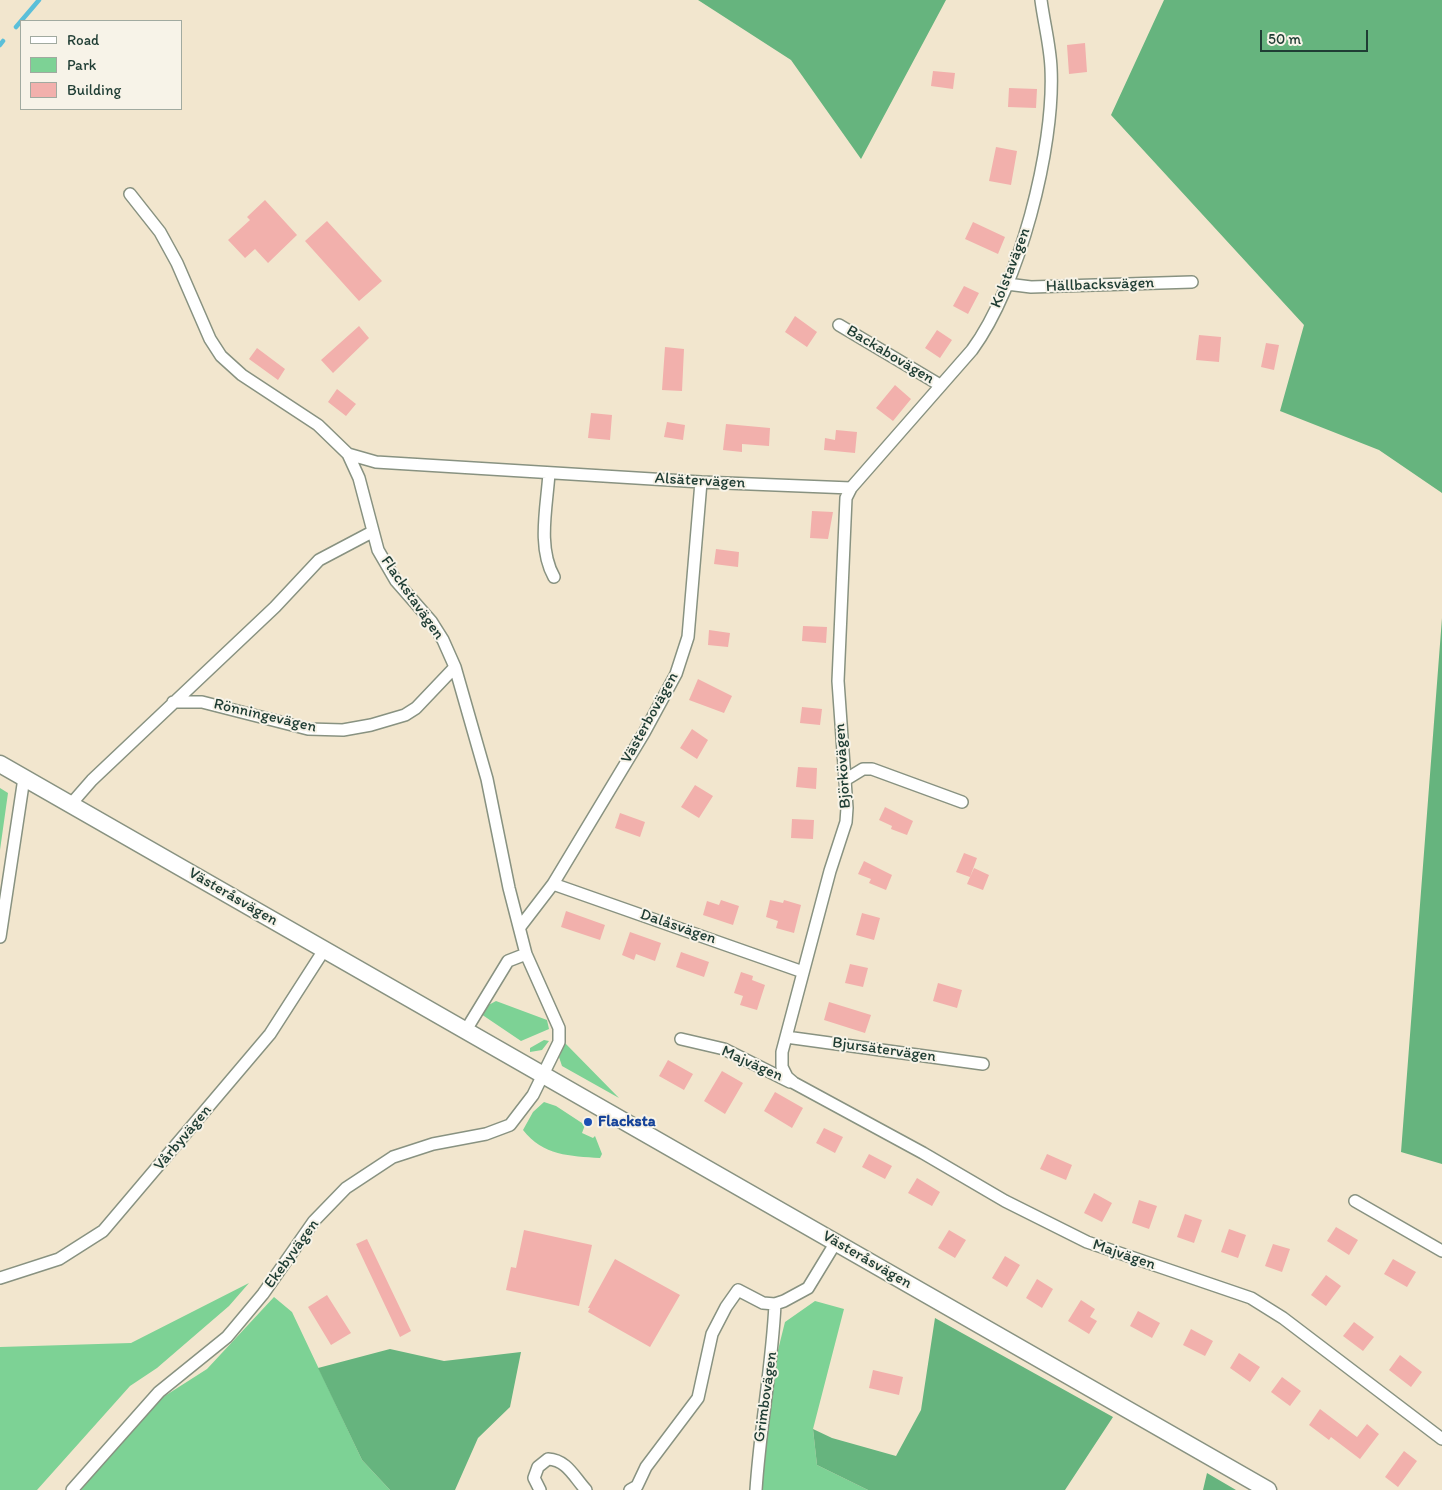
<!DOCTYPE html>
<html>
<head>
<meta charset="utf-8">
<style>
  body { margin:0 }
  #map { position:relative; width:1442px; height:1490px; overflow:hidden; background:#f2e6ce; font-family:Itim,sans-serif }
  canvas { display:block }
  .legend { position:absolute; left:20px; top:20px; width:162px; height:90px; box-sizing:border-box; background:#f7f3e8; border:1px solid #a1aaa0; margin:0; padding:6px 9px; list-style:none; font-size:15px; color:#1f3d34 }
  .legend li { display:flex; align-items:center; gap:10px; height:25px }
  .legend b { width:25px; border:1px solid #a1aaa0 }
  .scale { position:absolute; left:1260px; top:30px; width:108px; height:22px; box-sizing:border-box; border:2px solid #1f3d34; border-top:0; padding-left:6px; font-size:15px; line-height:18px; white-space:nowrap; color:#1f3d34; -webkit-text-stroke:4px #f7f3e8; paint-order:stroke }
</style>
</head>
<body>
<div id="map">
<canvas width="1442" height="1490"></canvas>
<ul class="legend">
<li><b style="height:6px;background:#fff"></b>Road</li>
<li><b style="height:14px;background:#7dd295"></b>Park</li>
<li><b style="height:14px;background:#f2b0ac"></b>Building</li>
</ul>
<div class="scale">50 m</div>
</div>
<script>
const c = document.querySelector('canvas').getContext('2d');
c.lineJoin = 'round';
function paint(path, color) { c.fillStyle = color; c.fill(path, 'evenodd'); }
function trace(path, color, width, dash) { c.strokeStyle = color; c.lineWidth = width; c.lineCap = dash ? 'butt' : 'round'; c.setLineDash(dash || []); c.stroke(path); }
function drawText(font, color, halo, rows, align = 'center') {
  c.font = font + ' Itim,sans-serif'; c.lineWidth = 4; c.setLineDash([]); c.textBaseline = 'middle'; c.strokeStyle = halo; c.fillStyle = color; for (const [text, x, y, turn = 0] of rows) {
    c.save(); c.translate(x, y); c.rotate((+turn || 0) * Math.PI / 180); c.textAlign = isNaN(turn) ? turn : align; if (halo) c.strokeText(text, 0, 0); c.fillText(text, 0, 0); c.restore();
  }
}
paint(new Path2D(`
  M 0,788 L 8,793 L 0,850 Z
  M 496,1001 L 547,1020 L 549,1029 L 521,1041 L 481,1014 L 481,1009 Z
  M 544,1040 L 549,1041 L 542,1050 L 530,1052 L 530,1048 Z
  M 565,1043 L 619,1098 L 562,1066 L 559,1057 Z
  M 544,1102 L 556,1106 L 585,1125 L 582,1133 L 593,1138 L 595,1136 L 602,1154 L 600,1158 C 570,1156 543,1156 523,1130 L 533,1112 Z
  M 249,1283 L 229,1306 L 157,1368 L 130,1386 L 37,1490 L 0,1490 L 0,1347 L 131,1343 Z
  M 274,1297 L 292,1312 L 362,1460 L 390,1490 L 81,1490 L 125,1436 L 160,1399 L 207,1369 Z
  M 815,1301 L 844,1309 L 813,1429 L 817,1465 L 868,1490 L 759,1490 L 775,1362 L 785,1322 Z`), '#7dd295');
paint(new Path2D(`
  M 698,0 L 946,0 L 861,159 L 791,60 Z
  M 1164,0 L 1442,0 L 1442,493 L 1379,450 L 1280,411 L 1304,325 L 1111,115 Z
  M 1442,618 L 1442,1164 L 1401,1152 Z
  M 935,1318 L 1113,1417 L 1065,1490 L 868,1490 L 817,1465 L 813,1429 L 832,1438 L 896,1456 L 921,1410 Z
  M 390,1349 L 444,1361 L 521,1352 L 510,1407 L 478,1438 L 455,1490 L 390,1490 L 362,1460 L 318,1368 Z
  M 1207,1473 L 1236,1490 L 1203,1490 Z`), '#66b47e');
trace(new Path2D(`
  M 16,27 L 39,0
  M 0,45 L 3,41`), '#5bbfd9', 4.5);
paint(new Path2D(`
  M 1085,43 L 1087,72 L 1069,74 L 1067,45 Z
  M 933,71 L 955,73 L 953,89 L 931,86 Z
  M 1009,88 L 1037,89 L 1036,108 L 1008,107 Z
  M 996,147 L 1017,151 L 1011,185 L 989,181 Z
  M 265,200 L 297,235 L 268,263 L 255,249 L 245,258 L 228,240 L 250,220 L 247,217 Z
  M 327,221 L 382,281 L 359,301 L 305,241 Z
  M 973,222 L 1005,237 L 998,254 L 965,239 Z
  M 964,286 L 979,293 L 968,314 L 953,306 Z
  M 795,316 L 817,332 L 807,347 L 785,332 Z
  M 359,326 L 369,338 L 333,373 L 321,360 Z
  M 937,330 L 952,340 L 940,358 L 925,348 Z
  M 1199,335 L 1221,337 L 1219,362 L 1196,360 Z
  M 1266,343 L 1279,345 L 1274,370 L 1261,367 Z
  M 665,347 L 684,349 L 682,391 L 662,390 Z
  M 257,348 L 285,369 L 278,380 L 249,359 Z
  M 895,385 L 911,399 L 893,421 L 876,408 Z
  M 337,389 L 356,404 L 346,416 L 328,402 Z
  M 591,413 L 612,415 L 610,440 L 588,438 Z
  M 667,422 L 685,425 L 683,440 L 664,437 Z
  M 726,424 L 770,428 L 769,446 L 742,444 L 742,452 L 723,450 Z
  M 836,430 L 857,432 L 855,453 L 824,450 L 825,438 L 835,440 Z
  M 812,511 L 833,512 L 828,539 L 810,538 Z
  M 716,549 L 739,552 L 738,567 L 714,564 Z
  M 803,626 L 827,627 L 826,643 L 802,641 Z
  M 709,630 L 730,633 L 728,647 L 708,645 Z
  M 698,679 L 732,696 L 724,713 L 689,700 Z
  M 802,707 L 822,709 L 820,725 L 800,723 Z
  M 692,729 L 708,740 L 697,759 L 680,748 Z
  M 798,767 L 817,768 L 816,789 L 796,787 Z
  M 695,785 L 713,796 L 699,818 L 681,807 Z
  M 885,807 L 913,821 L 907,835 L 891,829 L 892,826 L 879,820 Z
  M 620,813 L 645,822 L 640,837 L 615,828 Z
  M 792,819 L 814,820 L 813,839 L 791,838 Z
  M 964,853 L 977,858 L 970,877 L 956,872 Z
  M 864,861 L 892,875 L 886,890 L 869,883 L 871,879 L 858,874 Z
  M 974,868 L 989,875 L 983,890 L 967,884 Z
  M 721,900 L 739,906 L 733,925 L 703,915 L 707,901 L 719,905 Z
  M 770,900 L 783,903 L 784,900 L 801,905 L 794,933 L 776,928 L 778,921 L 766,917 Z
  M 566,911 L 605,925 L 600,940 L 561,927 Z
  M 862,913 L 880,918 L 874,940 L 856,935 Z
  M 630,932 L 661,943 L 655,961 L 636,954 L 634,960 L 622,955 Z
  M 681,952 L 709,962 L 704,977 L 676,967 Z
  M 850,964 L 868,968 L 863,987 L 845,983 Z
  M 741,972 L 753,976 L 752,980 L 765,985 L 757,1010 L 740,1005 L 743,996 L 734,993 Z
  M 938,983 L 962,990 L 957,1008 L 933,1001 Z
  M 829,1002 L 871,1015 L 865,1033 L 824,1020 Z
  M 668,1060 L 693,1074 L 684,1090 L 659,1076 Z
  M 722,1071 L 743,1083 L 725,1114 L 704,1101 Z
  M 775,1092 L 803,1108 L 792,1128 L 764,1111 Z
  M 824,1128 L 843,1137 L 835,1153 L 816,1143 Z
  M 869,1154 L 892,1166 L 885,1179 L 862,1167 Z
  M 1047,1154 L 1072,1165 L 1066,1180 L 1040,1169 Z
  M 917,1178 L 940,1192 L 932,1206 L 908,1193 Z
  M 1094,1193 L 1112,1203 L 1102,1222 L 1084,1213 Z
  M 1139,1200 L 1157,1206 L 1149,1229 L 1132,1223 Z
  M 1185,1214 L 1202,1220 L 1194,1243 L 1177,1237 Z
  M 1336,1227 L 1358,1240 L 1349,1255 L 1327,1241 Z
  M 1229,1229 L 1246,1235 L 1238,1258 L 1221,1252 Z
  M 524,1230 L 592,1245 L 579,1306 L 506,1290 L 511,1267 L 516,1268 Z
  M 949,1230 L 966,1240 L 955,1258 L 938,1248 Z
  M 367,1239 L 411,1331 L 400,1337 L 356,1244 Z
  M 1273,1244 L 1290,1249 L 1282,1272 L 1265,1266 Z
  M 1005,1256 L 1020,1265 L 1007,1287 L 992,1278 Z
  M 615,1259 L 680,1295 L 650,1347 L 588,1312 L 590,1308 L 588,1308 Z
  M 1393,1259 L 1416,1272 L 1407,1287 L 1384,1274 Z
  M 1326,1275 L 1341,1286 L 1326,1306 L 1311,1295 Z
  M 1037,1279 L 1053,1289 L 1042,1308 L 1026,1298 Z
  M 327,1295 L 351,1333 L 331,1345 L 308,1307 Z
  M 1081,1300 L 1095,1309 L 1090,1317 L 1097,1321 L 1089,1334 L 1068,1321 Z
  M 1138,1311 L 1160,1323 L 1152,1338 L 1130,1326 Z
  M 1354,1322 L 1374,1337 L 1363,1351 L 1343,1336 Z
  M 1191,1329 L 1213,1341 L 1205,1356 L 1183,1345 Z
  M 1239,1353 L 1260,1367 L 1250,1382 L 1230,1368 Z
  M 1400,1355 L 1422,1372 L 1411,1387 L 1389,1370 Z
  M 873,1370 L 903,1377 L 899,1395 L 869,1388 Z
  M 1282,1377 L 1301,1391 L 1290,1406 L 1271,1392 Z
  M 1320,1409 L 1357,1437 L 1367,1424 L 1379,1434 L 1360,1459 L 1331,1437 L 1329,1440 L 1309,1425 Z
  M 1404,1451 L 1417,1461 L 1398,1487 L 1385,1477 Z`), '#f2b0ac');
const street = new Path2D(`
  M 1041,0 C 1044,23 1050,45 1051,68 C 1055,148 1019,286 972,350 L 851,488 L 846,498 L 838,681 L 847,808 L 846,822 L 830,871 L 782,1052 L 782,1067 L 787,1077 L 794,1083 L 923,1153 L 1005,1201 L 1087,1242 L 1251,1298 L 1283,1318 L 1442,1439
  M 1007,284 L 1031,287 L 1192,282
  M 839,325 L 940,385
  M 348,454 L 376,462 L 701,482 L 851,488
  M 549,473 C 547,506 537,547 554,577
  M 173,702 L 202,702 L 308,729 L 343,730 L 371,725 L 405,715 L 416,708 L 455,667
  M 845,780 L 863,769 L 872,769 L 962,802
  M 71,804 L 92,780 L 275,607 L 319,560 L 372,532
  M 553,884 L 803,972
  M 520,927 L 553,884 L 644,733 L 676,674 L 688,637 L 701,482
  M 0,937 L 24,778
  M 466,1030 L 508,961 L 526,954
  M 786,1037 L 983,1064
  M 681,1039 L 724,1049 L 790,1082
  M 1355,1201 L 1442,1251
  M 0,1278 L 59,1259 L 103,1231 L 270,1034 L 324,950
  M 72,1490 L 159,1392 L 227,1337 L 263,1294 L 314,1221 L 346,1188 L 393,1157 L 433,1144 L 486,1134 L 510,1125 L 533,1095 L 559,1042 L 559,1028 L 526,954 L 509,888 L 487,779 L 455,667 L 443,640 L 431,621 L 396,581 L 378,550 L 359,478 L 348,454 L 318,425 L 242,375 L 221,356 L 210,339 L 177,263 L 160,232 L 130,194
  M 540,1490 L 534,1478 L 538,1467 L 548,1459 C 567,1460 574,1477 586,1490
  M 630,1490 L 637,1486 L 646,1467 L 698,1398 L 712,1334 L 726,1307 L 738,1290 L 763,1303 L 775,1304 L 784,1301 L 808,1288 L 836,1242
  M 756,1490 C 760,1428 772,1367 775,1304`);
const secondary = new Path2D(`
  M 0,764 L 1268,1490`);
trace(street, '#889281', 14);
trace(secondary, '#889281', 19);
trace(street, '#fff', 11);
trace(secondary, '#fff', 16);
for (const [x, y, r, color] of [
  [588,1122,5,"#1a4fb4"]
]) { const dot = new Path2D(); dot.arc(x, y, r, 0, 2 * Math.PI); c.fillStyle = color; c.fill(dot); trace(dot, '#f7f3e8', 2); }
drawText('16px', '#1f3d34', '#f7f3e8', [
  ["Kolstavägen",1011,268,-69],
  ["Hällbacksvägen",1100,285,-2],
  ["Backabovägen",890,355,31],
  ["Alsätervägen",700,481,3],
  ["Flackstavägen",412,598,55],
  ["Rönningevägen",265,716,13],
  ["Västerbovägen",650,718,-61],
  ["Björkövägen",843,766,-94],
  ["Västeråsvägen",233,897,30],
  ["Dalåsvägen",678,927,19],
  ["Bjursätervägen",884,1050,8],
  ["Majvägen",752,1064,24],
  ["Vårbyvägen",183,1138,-50],
  ["Ekebyvägen",292,1254,-54],
  ["Majvägen",1124,1255,19],
  ["Västeråsvägen",867,1260,30],
  ["Grimbovägen",766,1397,-82]
]);
drawText('bold 16px', '#164399', '#f7f3e8', [
  ["Flacksta",598,1122]
], 'left');
</script>
</body>
</html>
